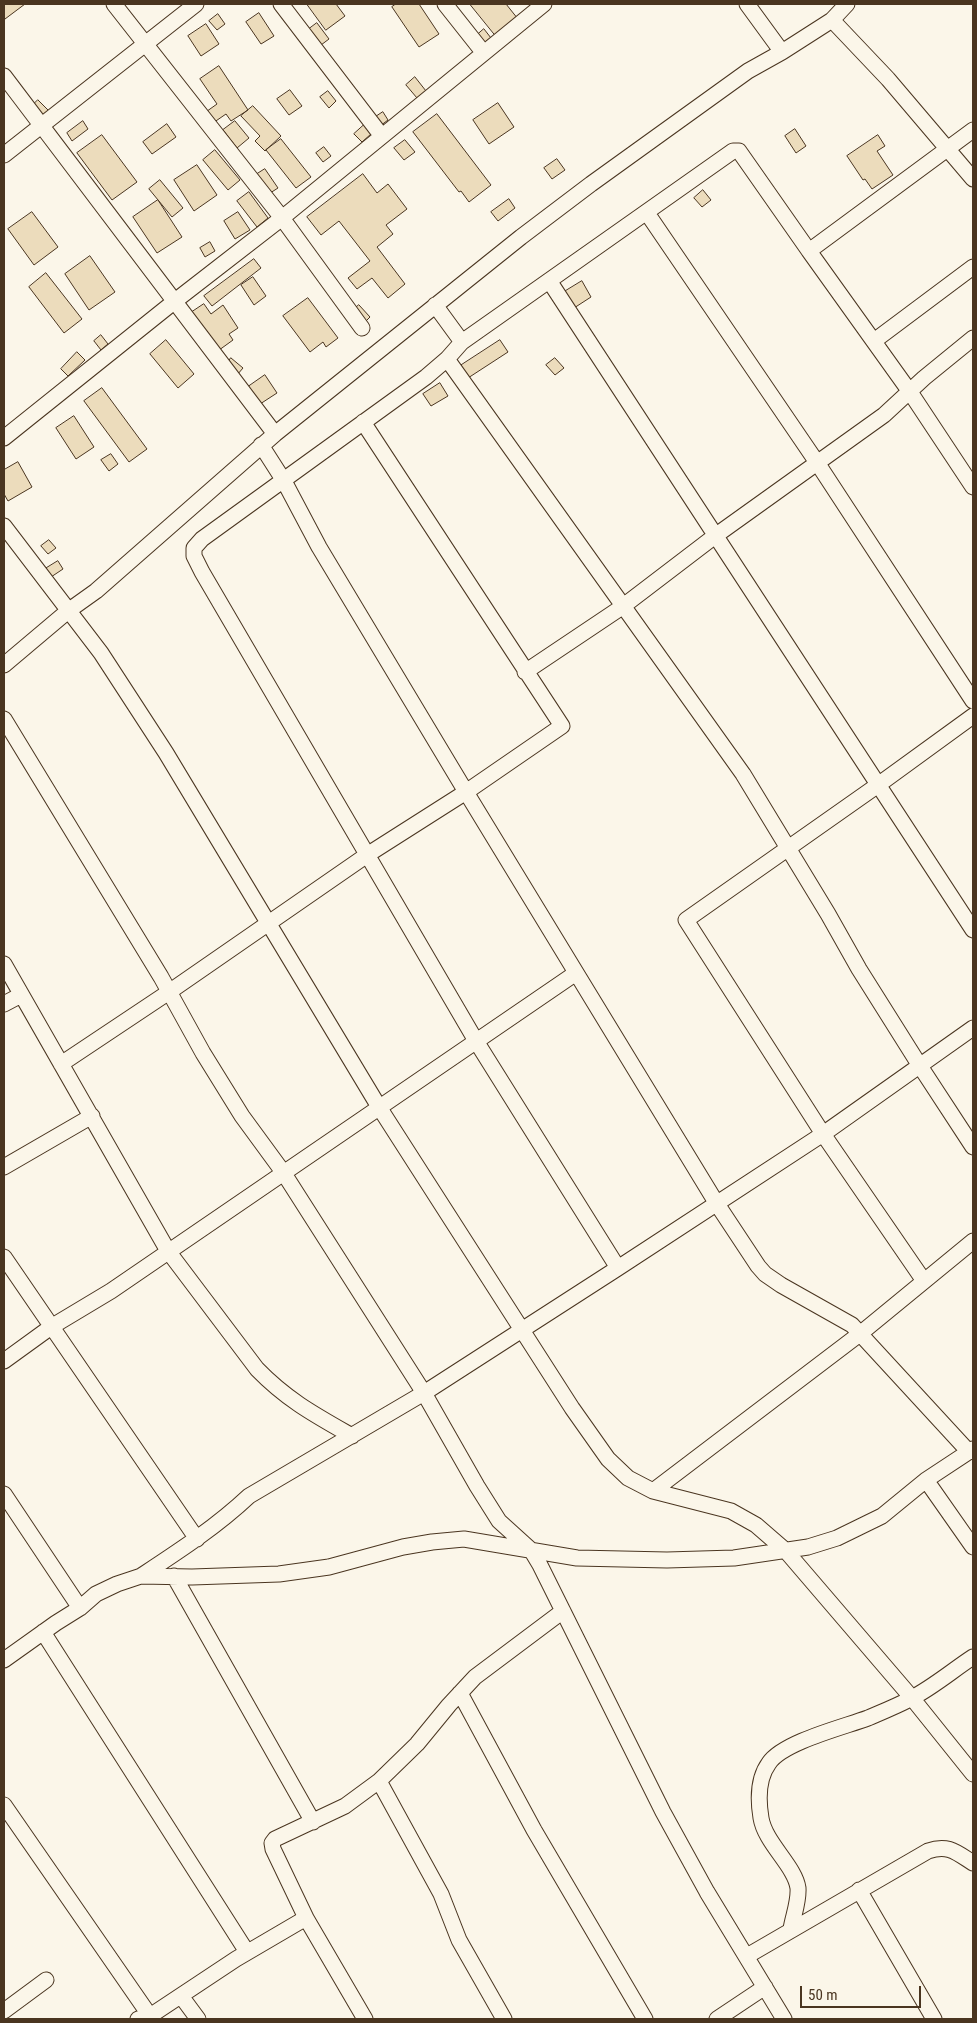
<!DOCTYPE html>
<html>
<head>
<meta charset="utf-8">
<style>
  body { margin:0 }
  #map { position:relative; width:977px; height:2023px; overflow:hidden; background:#fbf6e9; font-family:"Roboto Condensed",sans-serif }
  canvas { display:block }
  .frame { position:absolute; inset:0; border:5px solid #4a3520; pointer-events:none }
  .scale { position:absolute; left:800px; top:1986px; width:121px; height:22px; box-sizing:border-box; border:2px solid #4a3520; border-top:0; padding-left:6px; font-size:15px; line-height:18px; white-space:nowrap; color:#4a3520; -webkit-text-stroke:4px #fbf6e9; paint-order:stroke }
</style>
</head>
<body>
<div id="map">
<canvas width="977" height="2023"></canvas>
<div class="frame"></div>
<div class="scale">50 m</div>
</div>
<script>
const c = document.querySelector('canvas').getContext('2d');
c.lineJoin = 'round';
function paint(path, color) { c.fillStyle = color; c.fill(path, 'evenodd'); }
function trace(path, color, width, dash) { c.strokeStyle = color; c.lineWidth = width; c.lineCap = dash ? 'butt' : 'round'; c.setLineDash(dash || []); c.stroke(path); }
const building = new Path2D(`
  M 4,4 L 25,4 L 5,19 Z
  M 307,4 L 336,4 L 345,16 L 326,30 Z
  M 396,4 L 419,4 L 439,34 L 419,47 L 392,7 Z
  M 470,4 L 506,4 L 518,19 L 496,36 Z
  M 259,13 L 274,36 L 261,44 L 246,22 Z
  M 218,14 L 225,24 L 217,30 L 209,21 Z
  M 317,23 L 329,39 L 317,48 L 305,32 Z
  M 206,24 L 219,44 L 201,56 L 188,36 Z
  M 484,29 L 491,38 L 482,44 L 476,36 Z
  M 219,66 L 248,110 L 231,121 L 226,114 L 210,125 L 203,114 L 217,104 L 200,79 Z
  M 415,77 L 426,91 L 417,98 L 406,85 Z
  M 290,90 L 302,106 L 289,115 L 277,99 Z
  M 328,91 L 336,101 L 329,108 L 320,97 Z
  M 38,100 L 49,111 L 41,119 L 30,108 Z
  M 498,103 L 514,127 L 489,144 L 473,120 Z
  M 253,106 L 281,136 L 265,151 L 255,141 L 260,136 L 241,116 Z
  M 383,112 L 388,120 L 380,126 L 374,118 Z
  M 437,114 L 491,185 L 469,202 L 461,191 L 459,192 L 413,132 Z
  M 83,121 L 88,129 L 72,141 L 67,133 Z
  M 235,121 L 249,138 L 237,148 L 223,130 Z
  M 167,124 L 176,137 L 152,154 L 143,142 Z
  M 364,125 L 371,134 L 362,142 L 354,134 Z
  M 795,129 L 806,146 L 796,153 L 785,136 Z
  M 102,135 L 137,182 L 112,200 L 77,153 Z
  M 878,135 L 885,146 L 877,151 L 893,175 L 872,189 L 865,179 L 863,180 L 847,156 Z
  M 281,139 L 311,177 L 296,188 L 266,150 Z
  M 405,140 L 415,152 L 404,160 L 394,148 Z
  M 324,147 L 331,156 L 323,162 L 316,153 Z
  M 215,150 L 240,180 L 228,190 L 203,160 Z
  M 557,159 L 565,170 L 552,179 L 544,168 Z
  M 197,165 L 217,195 L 194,211 L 174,180 Z
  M 265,169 L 278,188 L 267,195 L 254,176 Z
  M 363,174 L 377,193 L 388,184 L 407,209 L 386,225 L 393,234 L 377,247 L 405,284 L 388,298 L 372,278 L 357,289 L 348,278 L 370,261 L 339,221 L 321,235 L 307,217 Z
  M 160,180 L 183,208 L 172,217 L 149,189 Z
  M 703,190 L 711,200 L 702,207 L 694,198 Z
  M 249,192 L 268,218 L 257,227 L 237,201 Z
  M 509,199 L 515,208 L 498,221 L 491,212 Z
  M 158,200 L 182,237 L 157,253 L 133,217 Z
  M 32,212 L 58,247 L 34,265 L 8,229 Z
  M 238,212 L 250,230 L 235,239 L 224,221 Z
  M 210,242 L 215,251 L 205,257 L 200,248 Z
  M 90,256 L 115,292 L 89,310 L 65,274 Z
  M 254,259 L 261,268 L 212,306 L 204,296 Z
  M 46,273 L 82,319 L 64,333 L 29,287 Z
  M 253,277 L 266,296 L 254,305 L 241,285 Z
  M 582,281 L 591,297 L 574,308 L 564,292 Z
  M 308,298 L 338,338 L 326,347 L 323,342 L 310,352 L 283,316 Z
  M 204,304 L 211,314 L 223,305 L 238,328 L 229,334 L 233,340 L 215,353 L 189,314 Z
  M 359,305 L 370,317 L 363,324 L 352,311 Z
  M 101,335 L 108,344 L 101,350 L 94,341 Z
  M 166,340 L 194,374 L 178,388 L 150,354 Z
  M 500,340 L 508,352 L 468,378 L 460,366 Z
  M 77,352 L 85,360 L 68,376 L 61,369 Z
  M 231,358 L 243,368 L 237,375 L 226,365 Z
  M 555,358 L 564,368 L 555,375 L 546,365 Z
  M 265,375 L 277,393 L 257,406 L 245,389 Z
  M 440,383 L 448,396 L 431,406 L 423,394 Z
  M 102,388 L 147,449 L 129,462 L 84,401 Z
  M 74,416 L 94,447 L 76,459 L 56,428 Z
  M 111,454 L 118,464 L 109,471 L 101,460 Z
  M 18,462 L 32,487 L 8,501 L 4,494 L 4,470 Z
  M 49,540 L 56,548 L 48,554 L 41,546 Z
  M 58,561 L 63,569 L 51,577 L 45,569 Z`);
paint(building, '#ecdcbc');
trace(building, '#4a3520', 1);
const street = new Path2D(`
  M 114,4 L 282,218 L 362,328
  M 281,4 L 381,135
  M 445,4 L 483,52
  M 832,20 L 888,79 L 973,179
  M 782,52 L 832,20 L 847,4
  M 4,76 L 275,434
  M 973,130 L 809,251 L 910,392 L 973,487
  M 4,155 L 196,4
  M 647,213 L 818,464 L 973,701
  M 550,282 L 973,930
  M 435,305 L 462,342
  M 874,341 L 973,267
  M 447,359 L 743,774 L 828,914 L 859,969 L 920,1066 L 973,1147
  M 4,438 L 175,301 L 282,218 L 544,4
  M 261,445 L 284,481 L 319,547 L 466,792 L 717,1204 L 758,1266 L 765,1274 L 781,1285 L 852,1325 L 969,1452
  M 4,526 L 101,653 L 166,753 L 379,1107 L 572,1408 L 608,1459 L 628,1478 L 653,1491 L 731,1511 L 756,1525 L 786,1551 L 912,1698 L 973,1774
  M 4,665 L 68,611 L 96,591 L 275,434 L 521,237 L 591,184 L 748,71 L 782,52 L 747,4
  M 525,672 L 622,607 L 715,536 L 884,415 L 924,378 L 973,338
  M 4,719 L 161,977 L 203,1053 L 242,1116 L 283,1172 L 424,1393 L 477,1486 L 499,1521 L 531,1550 L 540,1565 L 663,1812 L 707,1892 L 784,2019
  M 4,964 L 168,1251 L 257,1369 C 287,1400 315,1415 352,1436
  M 4,1004 L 21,995
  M 61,1064 L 169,992 L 367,855 L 466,792 L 562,726 L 363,422
  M 4,1167 L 92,1116
  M 4,1257 L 197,1539
  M 618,1268 L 476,1041 L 202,572 L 194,556 L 194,548 L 202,539 L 426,377 L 447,359 L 462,342 L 733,151 L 739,151 L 809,251
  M 924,1281 L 823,1134 L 686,920 L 878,785 L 973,716
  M 4,1361 L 51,1327 L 111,1291 L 576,973
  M 926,1480 L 973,1547
  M 653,1491 L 861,1333 L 973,1241
  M 4,1494 L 80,1608
  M 141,1576 C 179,1551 216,1527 249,1496 L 424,1393 L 618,1268 L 823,1134 L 973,1028
  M 174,1576 L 313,1822
  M 43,1632 L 247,1952
  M 4,1660 L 56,1623 L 80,1608 L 96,1594 L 117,1584 L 141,1576 L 192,1577 L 279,1574 L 329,1567 L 403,1547 L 432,1542 L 464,1539 L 577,1558 L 667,1560 L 734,1558 L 808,1547 L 837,1538 L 882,1516 L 926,1480 L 973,1449
  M 460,1693 L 534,1830 L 645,2019
  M 379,1781 L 441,1894 L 459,1940 L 504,2019
  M 4,1805 L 150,2016
  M 859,1890 L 934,2019
  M 306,1918 L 365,2019
  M 791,1929 C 793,1916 799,1902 798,1888 C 795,1866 765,1843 761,1818 C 758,1800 758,1778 769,1763 C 783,1742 844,1727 868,1718 C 882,1712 897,1706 910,1699 C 932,1688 953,1670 973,1657
  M 747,1956 L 928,1851 C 948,1844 956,1852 973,1863
  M 181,1996 L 198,2019
  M 4,2011 L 46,1980
  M 138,2019 L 150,2016 L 236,1959 L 306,1918 L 273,1849 L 272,1843 L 275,1839 L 345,1806 L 379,1781 L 417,1744 L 449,1705 L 475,1677 L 563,1611
  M 717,2019 L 765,1987`);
trace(street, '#4a3520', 17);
trace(street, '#fbf6e9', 15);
</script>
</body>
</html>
